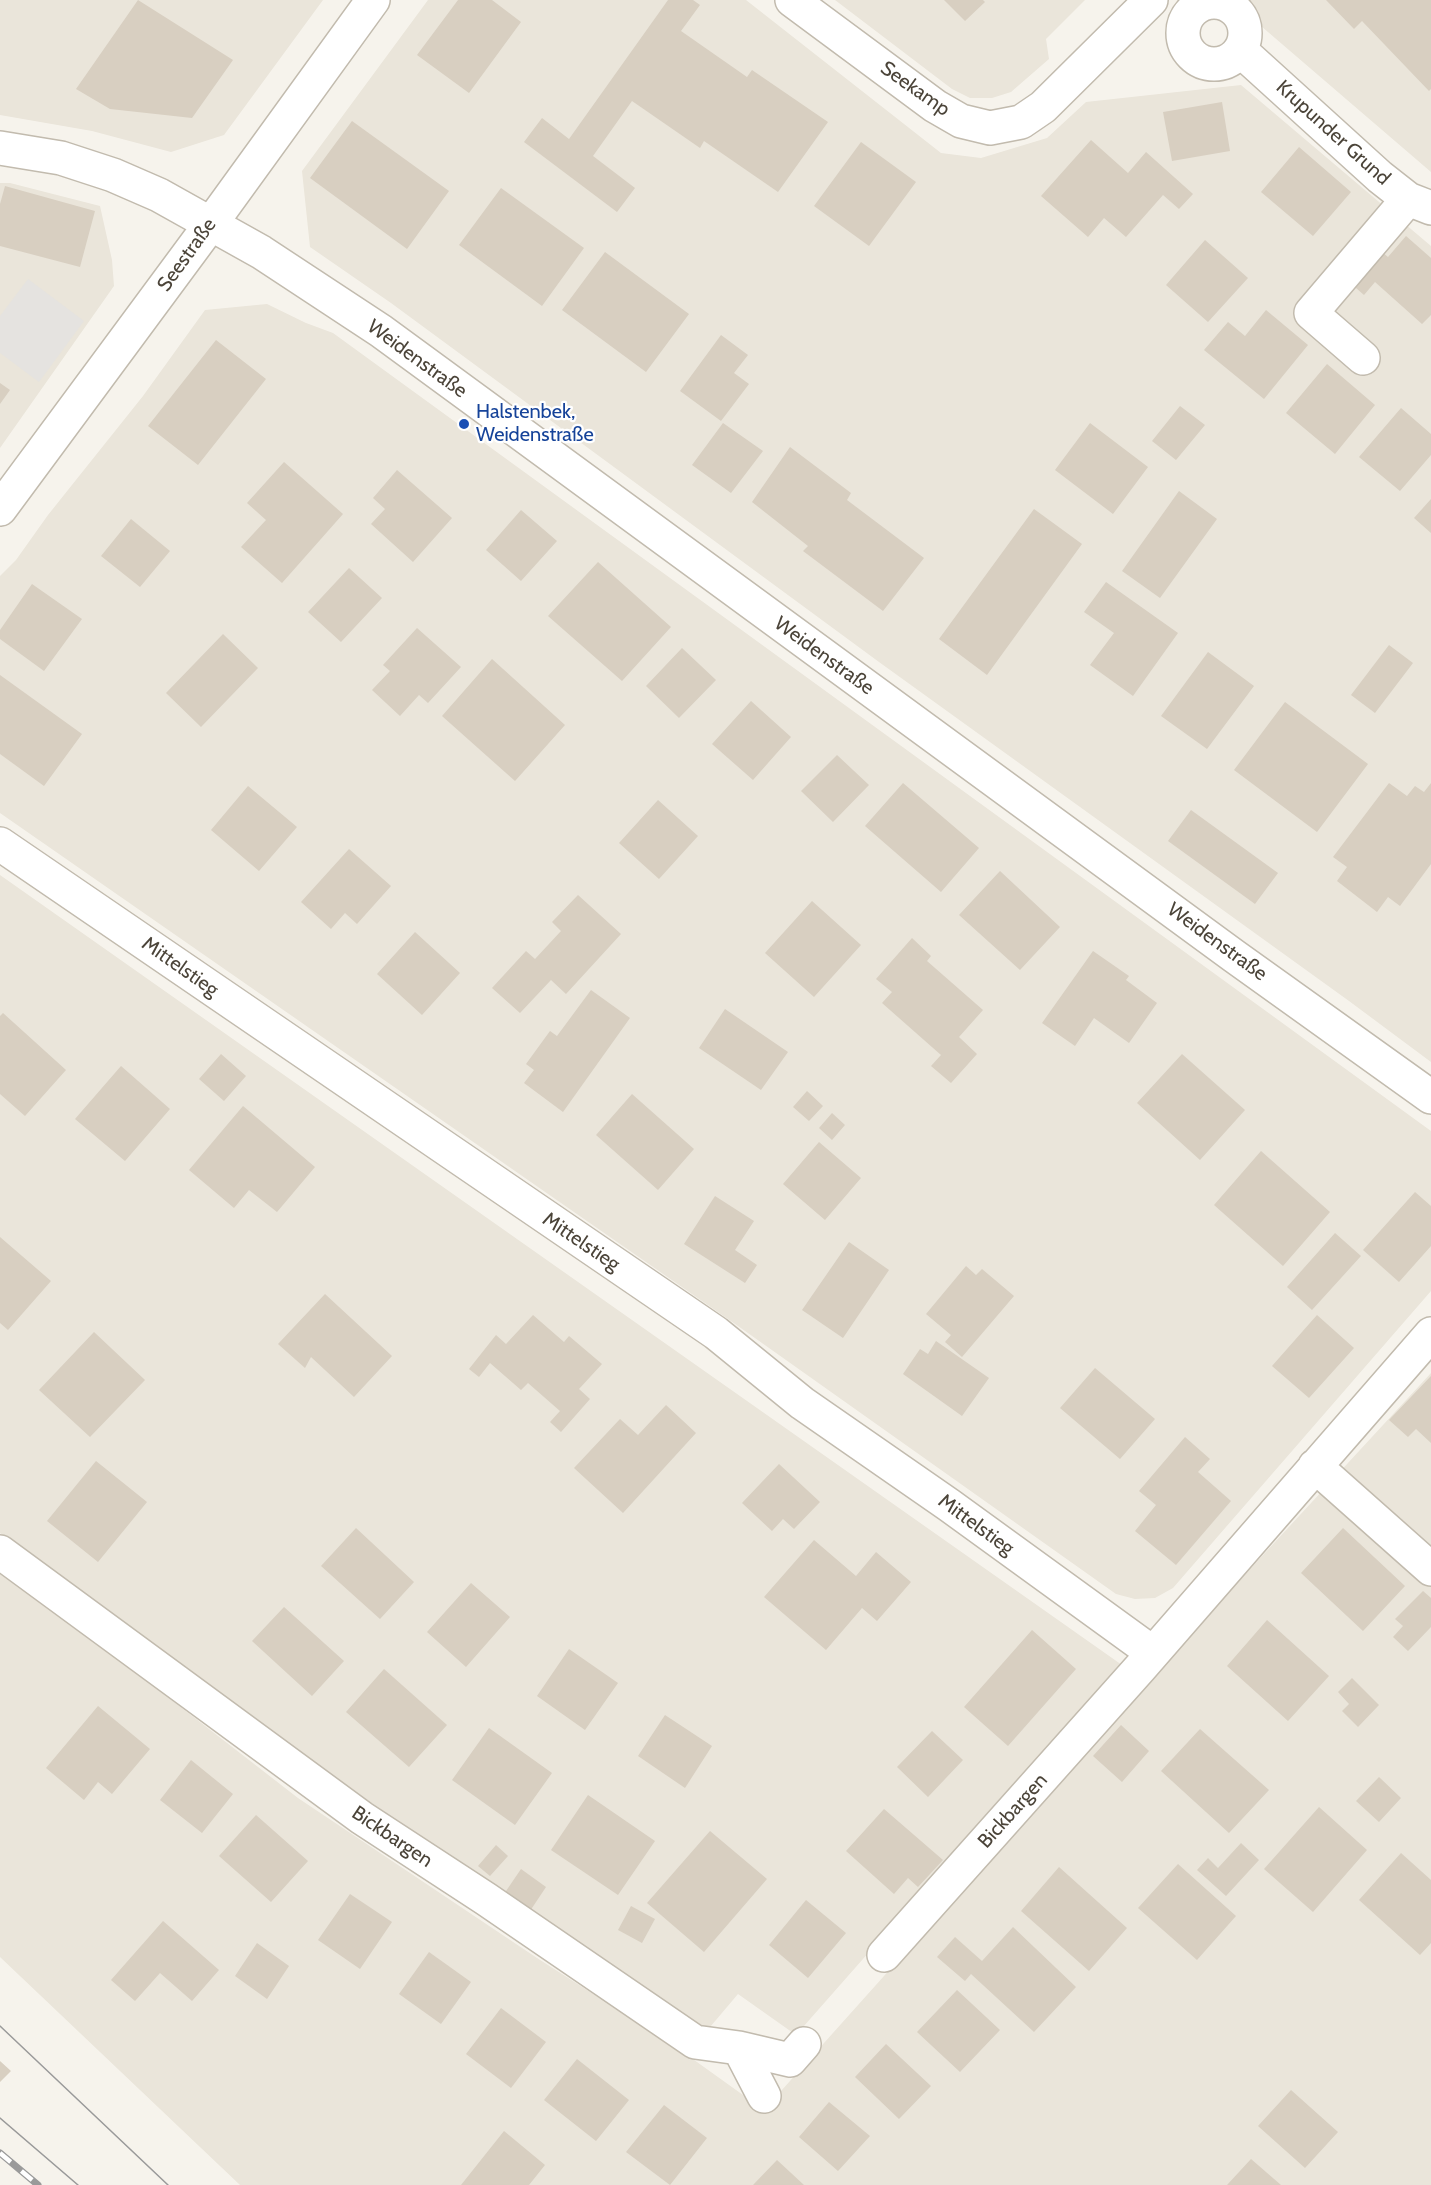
<!DOCTYPE html>
<html>
<head>
<meta charset="utf-8">
<style>
  body { margin:0 }
  canvas { display:block; background:#f6f3ec }
</style>
</head>
<body>
<canvas width="1431" height="2185"></canvas>
<script>
const c = document.querySelector('canvas').getContext('2d');
c.lineJoin = 'round';
function paint(path, color) { c.fillStyle = color; c.fill(path, 'evenodd'); }
function trace(path, color, width, dash) { c.strokeStyle = color; c.lineWidth = width; c.lineCap = dash ? 'butt' : 'round'; c.setLineDash(dash || []); c.stroke(path); }
function drawText(font, color, halo, rows, align = 'center') {
  c.font = font + ' Cabin,sans-serif'; c.lineWidth = 4.5; c.setLineDash([]); c.textBaseline = 'middle'; c.strokeStyle = halo; c.fillStyle = color; for (const [text, x, y, turn = 0] of rows) {
    c.save(); c.translate(x, y); c.rotate((+turn || 0) * Math.PI / 180); c.textAlign = isNaN(turn) ? turn : align; if (halo) c.strokeText(text, 0, 0); c.fillText(text, 0, 0); c.restore();
  }
}
paint(new Path2D(`
  M 0,0 L 323,0 L 224,135 L 171,152 L 92,131 L 0,115 Z
  M 428,0 L 746,0 L 941,153 L 981,158 L 1047,138 L 1086,102 L 1241,85 L 1431,246 L 1431,1062 L 1349,1001 L 879,662 L 391,303 L 310,247 L 302,171 Z
  M 835,0 L 1085,0 L 1046,39 L 1049,59 L 1011,92 L 992,98 L 970,98 L 952,89 Z
  M 1249,0 L 1431,0 L 1431,172 L 1261,26 Z
  M 0,183 L 10,183 L 100,206 L 112,260 L 114,286 L 0,448 Z
  M 267,304 L 306,323 L 333,333 L 1431,1131 L 1431,1291 L 1173,1588 L 1155,1598 L 1135,1599 L 1116,1594 L 738,1326 L 0,813 L 0,576 L 16,560 L 48,515 L 143,396 L 205,310 Z
  M 0,875 L 1122,1665 L 796,2035 L 738,1994 L 705,2033 L 389,1816 L 100,1611 L 0,1533 Z
  M 1431,1373 L 1431,2185 L 240,2185 L 0,1957 L 0,1567 L 298,1798 L 537,1958 L 676,2047 L 764,2110 L 1192,1632 Z`), '#eae5da');
paint(new Path2D(`
  M 28,279 L 84,321 L 39,382 L 0,353 L 0,316 Z`), '#e5e3e0');
paint(new Path2D(`
  M 138,0 L 233,60 L 192,118 L 110,109 L 76,89 Z
  M 458,0 L 492,0 L 521,22 L 469,93 L 417,55 Z
  M 668,0 L 693,0 L 700,5 L 681,31 L 747,77 L 752,70 L 828,122 L 778,192 L 704,141 L 700,148 L 632,101 L 593,156 L 635,188 L 617,212 L 524,142 L 542,118 L 569,139 Z
  M 944,0 L 983,0 L 985,2 L 965,21 Z
  M 1326,0 L 1431,0 L 1431,89 L 1429,91 L 1362,21 L 1354,29 Z
  M 1222,102 L 1230,151 L 1172,161 L 1163,112 Z
  M 352,121 L 449,191 L 407,249 L 310,178 Z
  M 1091,140 L 1128,173 L 1146,152 L 1193,194 L 1179,209 L 1163,195 L 1126,237 L 1104,218 L 1088,237 L 1041,196 Z
  M 861,142 L 916,182 L 869,246 L 814,206 Z
  M 1299,147 L 1351,192 L 1313,236 L 1261,192 Z
  M 5,186 L 95,211 L 80,267 L 0,246 L 0,204 Z
  M 501,188 L 584,248 L 542,306 L 459,245 Z
  M 1406,236 L 1431,258 L 1431,315 L 1422,324 L 1375,282 L 1364,295 L 1348,281 L 1377,248 L 1388,257 Z
  M 1205,240 L 1248,278 L 1208,322 L 1166,285 Z
  M 605,252 L 689,314 L 646,372 L 562,310 Z
  M 1266,310 L 1308,345 L 1264,399 L 1204,350 L 1228,322 L 1245,336 Z
  M 721,335 L 748,355 L 734,373 L 749,384 L 721,421 L 680,391 Z
  M 216,340 L 266,379 L 198,465 L 148,426 Z
  M 1327,364 L 1375,405 L 1335,454 L 1286,413 Z
  M 0,383 L 10,390 L 0,404 Z
  M 1180,406 L 1205,425 L 1176,460 L 1152,441 Z
  M 1401,408 L 1431,434 L 1431,455 L 1400,491 L 1359,457 Z
  M 723,423 L 763,451 L 731,493 L 692,465 Z
  M 1090,423 L 1148,467 L 1113,514 L 1055,470 Z
  M 790,447 L 851,493 L 847,500 L 924,558 L 883,611 L 803,551 L 808,546 L 752,502 Z
  M 284,462 L 343,514 L 282,583 L 241,547 L 266,520 L 247,503 Z
  M 397,470 L 452,518 L 413,562 L 371,524 L 385,509 L 373,498 Z
  M 1179,491 L 1217,519 L 1160,598 L 1122,571 Z
  M 1431,499 L 1431,533 L 1414,518 Z
  M 1034,509 L 1082,544 L 987,675 L 939,639 Z
  M 521,510 L 557,541 L 521,581 L 486,550 Z
  M 131,519 L 170,551 L 140,587 L 101,556 Z
  M 598,562 L 671,627 L 622,681 L 548,616 Z
  M 349,568 L 382,598 L 341,642 L 308,612 Z
  M 1106,582 L 1178,633 L 1133,696 L 1090,665 L 1114,633 L 1084,612 Z
  M 32,584 L 82,619 L 44,671 L 0,639 L 0,630 Z
  M 417,628 L 461,667 L 428,703 L 419,695 L 400,716 L 372,690 L 390,671 L 383,665 Z
  M 223,634 L 258,668 L 201,727 L 166,693 Z
  M 1389,645 L 1413,663 L 1375,713 L 1351,695 Z
  M 682,648 L 716,680 L 679,718 L 646,686 Z
  M 1208,652 L 1254,686 L 1207,749 L 1161,716 Z
  M 492,659 L 565,725 L 515,781 L 442,716 Z
  M 0,675 L 82,734 L 44,786 L 0,754 Z
  M 751,701 L 791,737 L 753,780 L 712,744 Z
  M 1285,702 L 1368,764 L 1317,832 L 1234,770 Z
  M 837,755 L 869,785 L 833,822 L 801,791 Z
  M 903,783 L 979,848 L 941,892 L 865,826 Z
  M 1389,783 L 1407,796 L 1415,786 L 1424,792 L 1431,783 L 1431,864 L 1400,906 L 1388,897 L 1377,912 L 1337,881 L 1347,867 L 1333,857 Z
  M 248,786 L 297,827 L 259,871 L 211,830 Z
  M 658,800 L 698,836 L 659,879 L 619,843 Z
  M 1191,810 L 1278,873 L 1255,904 L 1168,841 Z
  M 349,849 L 391,886 L 357,924 L 345,913 L 331,929 L 301,902 Z
  M 1000,871 L 1060,927 L 1020,970 L 959,915 Z
  M 578,895 L 621,934 L 566,994 L 551,980 L 520,1013 L 492,988 L 526,951 L 535,959 L 561,931 L 552,922 Z
  M 812,901 L 861,945 L 814,997 L 765,953 Z
  M 415,932 L 460,973 L 422,1015 L 377,974 Z
  M 912,938 L 931,956 L 927,961 L 983,1010 L 959,1037 L 977,1054 L 951,1083 L 931,1066 L 941,1055 L 882,1003 L 892,992 L 876,979 Z
  M 1093,951 L 1129,976 L 1126,980 L 1157,1003 L 1129,1043 L 1094,1018 L 1075,1046 L 1042,1023 Z
  M 591,990 L 630,1018 L 563,1112 L 524,1083 L 534,1070 L 526,1064 L 550,1031 L 557,1036 Z
  M 725,1009 L 788,1052 L 761,1090 L 699,1048 Z
  M 3,1013 L 66,1070 L 25,1116 L 0,1094 L 0,1016 Z
  M 221,1054 L 246,1076 L 224,1101 L 199,1079 Z
  M 1182,1054 L 1245,1110 L 1200,1160 L 1137,1103 Z
  M 121,1066 L 170,1109 L 125,1161 L 75,1119 Z
  M 807,1091 L 823,1106 L 809,1121 L 793,1107 Z
  M 632,1094 L 694,1149 L 658,1190 L 596,1135 Z
  M 243,1106 L 315,1167 L 277,1212 L 249,1190 L 234,1208 L 189,1170 Z
  M 832,1113 L 845,1125 L 832,1140 L 819,1128 Z
  M 819,1142 L 861,1178 L 825,1220 L 783,1184 Z
  M 1261,1151 L 1330,1212 L 1283,1266 L 1214,1205 Z
  M 1415,1192 L 1431,1206 L 1431,1246 L 1399,1282 L 1363,1250 Z
  M 715,1196 L 754,1221 L 735,1250 L 757,1265 L 745,1283 L 684,1244 Z
  M 1335,1233 L 1361,1256 L 1312,1310 L 1287,1287 Z
  M 0,1237 L 51,1281 L 8,1330 L 0,1323 Z
  M 849,1242 L 889,1270 L 843,1338 L 802,1310 Z
  M 966,1266 L 976,1275 L 982,1269 L 1014,1296 L 962,1357 L 945,1342 L 951,1335 L 926,1314 Z
  M 325,1294 L 392,1356 L 354,1397 L 311,1357 L 305,1368 L 278,1344 Z
  M 533,1315 L 564,1342 L 569,1336 L 602,1364 L 579,1389 L 590,1399 L 561,1432 L 550,1422 L 560,1411 L 528,1383 L 521,1390 L 490,1363 L 479,1377 L 469,1369 L 496,1335 L 506,1344 Z
  M 1317,1315 L 1354,1348 L 1309,1398 L 1272,1366 Z
  M 94,1332 L 145,1380 L 90,1437 L 39,1390 Z
  M 936,1341 L 989,1378 L 962,1416 L 903,1374 L 920,1349 L 928,1354 Z
  M 1095,1368 L 1155,1419 L 1120,1459 L 1060,1408 Z
  M 1431,1376 L 1431,1443 L 1416,1429 L 1408,1437 L 1389,1420 Z
  M 666,1405 L 696,1433 L 623,1513 L 574,1468 L 620,1419 L 638,1435 Z
  M 1185,1437 L 1210,1459 L 1198,1472 L 1231,1501 L 1176,1565 L 1135,1531 L 1156,1505 L 1139,1491 Z
  M 96,1461 L 147,1502 L 98,1562 L 47,1521 Z
  M 779,1464 L 820,1502 L 794,1529 L 783,1519 L 772,1531 L 742,1503 Z
  M 356,1528 L 414,1582 L 380,1619 L 321,1566 Z
  M 1343,1528 L 1405,1586 L 1363,1631 L 1301,1573 Z
  M 814,1540 L 856,1576 L 876,1552 L 911,1582 L 877,1621 L 862,1608 L 826,1650 L 764,1597 Z
  M 471,1583 L 510,1617 L 466,1667 L 427,1632 Z
  M 1423,1591 L 1431,1598 L 1431,1627 L 1408,1651 L 1393,1637 L 1403,1626 L 1395,1619 Z
  M 284,1607 L 344,1661 L 312,1696 L 252,1641 Z
  M 1267,1620 L 1329,1676 L 1288,1721 L 1227,1666 Z
  M 1032,1630 L 1076,1669 L 1008,1746 L 964,1707 Z
  M 569,1649 L 618,1683 L 585,1730 L 537,1696 Z
  M 384,1669 L 447,1725 L 409,1767 L 346,1712 Z
  M 1352,1678 L 1379,1705 L 1358,1727 L 1342,1711 L 1349,1704 L 1338,1692 Z
  M 98,1706 L 150,1749 L 112,1794 L 98,1782 L 84,1800 L 46,1768 Z
  M 665,1715 L 712,1746 L 685,1788 L 638,1756 Z
  M 1121,1725 L 1149,1751 L 1122,1782 L 1093,1756 Z
  M 489,1728 L 552,1773 L 515,1825 L 452,1780 Z
  M 1200,1729 L 1269,1790 L 1229,1833 L 1161,1771 Z
  M 932,1731 L 963,1760 L 928,1797 L 897,1767 Z
  M 191,1760 L 233,1794 L 202,1833 L 160,1800 Z
  M 1379,1777 L 1401,1798 L 1379,1822 L 1356,1801 Z
  M 588,1795 L 655,1841 L 618,1895 L 551,1850 Z
  M 1319,1807 L 1367,1850 L 1313,1912 L 1264,1869 Z
  M 884,1809 L 943,1860 L 918,1887 L 908,1878 L 894,1894 L 846,1851 Z
  M 256,1815 L 308,1861 L 271,1902 L 219,1856 Z
  M 710,1831 L 767,1879 L 704,1952 L 647,1903 Z
  M 1241,1843 L 1259,1860 L 1226,1896 L 1197,1870 L 1208,1858 L 1218,1868 Z
  M 496,1845 L 508,1856 L 490,1876 L 478,1866 Z
  M 1401,1853 L 1431,1880 L 1431,1943 L 1420,1955 L 1359,1900 Z
  M 1178,1864 L 1236,1916 L 1197,1960 L 1138,1908 Z
  M 1059,1867 L 1127,1928 L 1089,1971 L 1021,1911 Z
  M 521,1869 L 546,1887 L 530,1911 L 504,1894 Z
  M 350,1894 L 392,1922 L 360,1969 L 318,1940 Z
  M 806,1900 L 846,1933 L 808,1978 L 769,1945 Z
  M 631,1906 L 655,1919 L 642,1943 L 618,1930 Z
  M 163,1921 L 219,1970 L 192,2001 L 160,1973 L 135,2001 L 111,1980 Z
  M 1013,1927 L 1076,1987 L 1034,2032 L 971,1974 L 965,1981 L 937,1957 L 955,1937 L 982,1961 Z
  M 257,1943 L 289,1966 L 267,1999 L 235,1976 Z
  M 429,1952 L 471,1982 L 441,2024 L 399,1994 Z
  M 957,1990 L 1000,2030 L 960,2072 L 917,2032 Z
  M 501,2008 L 546,2042 L 511,2088 L 466,2054 Z
  M 886,2044 L 931,2086 L 899,2119 L 855,2077 Z
  M 577,2059 L 629,2100 L 596,2141 L 544,2100 Z
  M 0,2061 L 11,2071 L 0,2082 Z
  M 1291,2090 L 1338,2132 L 1305,2168 L 1258,2126 Z
  M 829,2102 L 870,2136 L 838,2171 L 799,2137 Z
  M 664,2105 L 707,2138 L 670,2185 L 626,2152 Z
  M 504,2131 L 545,2165 L 529,2185 L 461,2185 Z
  M 1251,2159 L 1281,2185 L 1227,2185 Z
  M 777,2160 L 804,2185 L 753,2185 Z`), '#d8cfc1');
const minor = new Path2D(`
  M 792,0 L 935,106 L 961,121 L 990,128 L 1021,122 L 1043,107 L 1151,0
  M1183 33a31 31 0 1 1 62 0a31 31 0 1 1-62 0Z
  M 1240,50 L 1380,177 L 1408,199 L 1431,208
  M 0,148 L 61,158 L 113,175 L 159,195 L 261,252 L 381,331 L 1234,956 L 1431,1097
  M 1363,358 L 1311,313 L 1408,199
  M 0,509 L 210,225 L 373,0
  M 0,844 L 716,1333 L 802,1403 L 949,1505 L 1153,1653
  M 1315,1466 L 1431,1569
  M 0,1552 L 362,1818 L 486,1899 L 695,2042 L 739,2048 L 790,2060 L 804,2044
  M 884,1955 L 1141,1667 L 1431,1334
  M 739,2048 L 764,2096`);
trace(minor, '#c2bbae', 36);
trace(minor, '#fff', 33);
trace(new Path2D(`
  M 0,2026 L 168,2185
  M 0,2118 L 78,2185`), '#9a9a9a', 1.5);
const rail = new Path2D(`
  M 0,2153 L 38,2185`);
trace(rail, '#9a9a9a', 7);
trace(rail, '#fff', 4.5, [14]);
for (const [x, y, r, color] of [
  [464,424,6,"#1a4fb4"]
]) { const dot = new Path2D(); dot.arc(x, y, r, 0, 2 * Math.PI); c.fillStyle = color; c.fill(dot); trace(dot, '#fff', 2); }
drawText('20px', '#4b4439', '#fff', [
  ["Seekamp",915,89,35],
  ["Krupunder Grund",1333,133,42],
  ["Seestraße",187,255,-54],
  ["Weidenstraße",417,359,36],
  ["Weidenstraße",824,656,36],
  ["Weidenstraße",1217,942,36],
  ["Mittelstieg",180,967,35],
  ["Mittelstieg",581,1242,34],
  ["Mittelstieg",976,1525,36],
  ["Bickbargen",1013,1811,-48],
  ["Bickbargen",392,1837,34]
]);
drawText('20px', '#164399', '#fff', [
  ["Halstenbek,",476,412],
  ["Weidenstraße",476,435]
], 'left');
</script>
</body>
</html>
